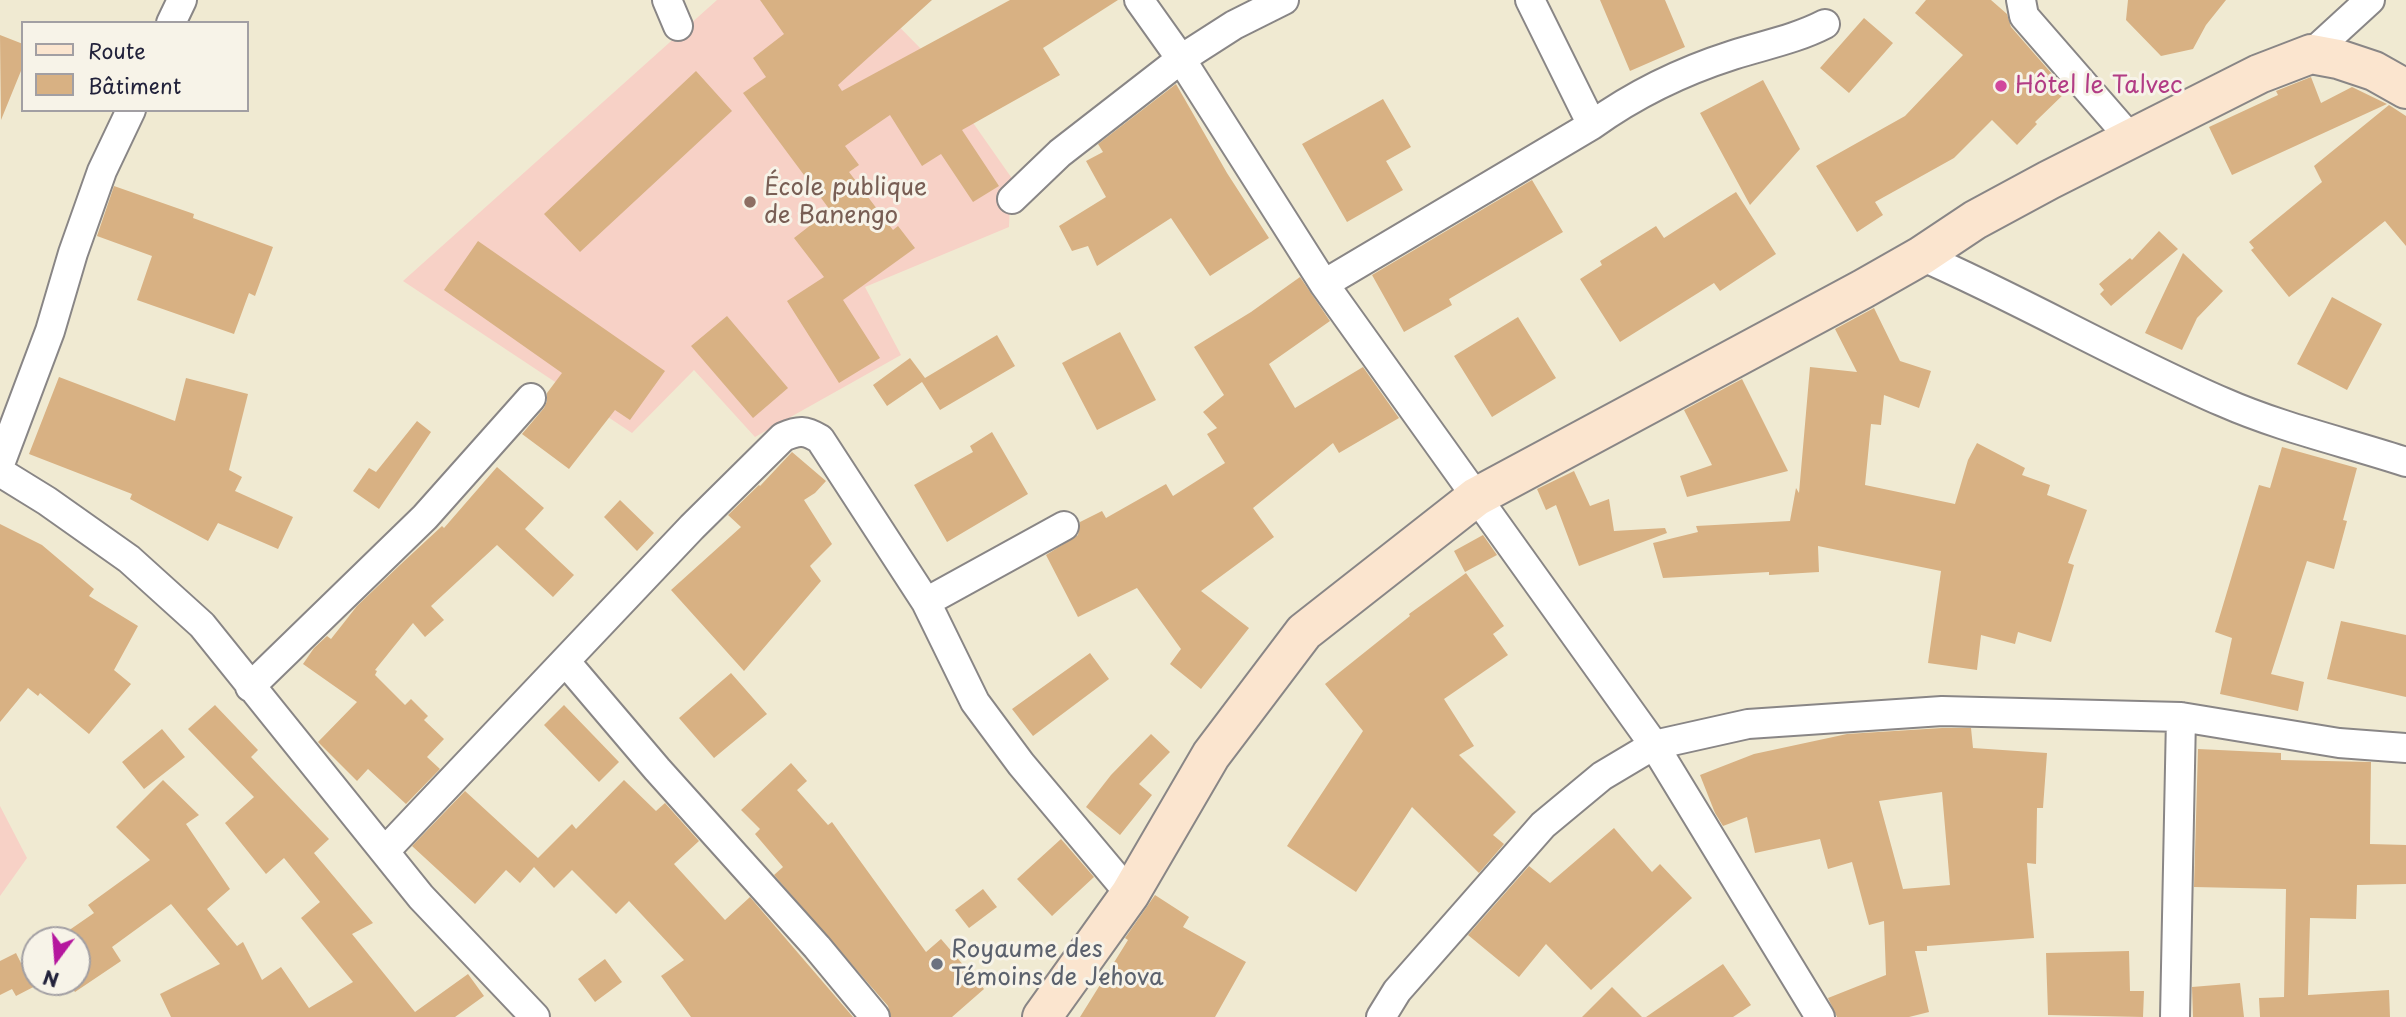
<!DOCTYPE html>
<html>
<head>
<meta charset="utf-8">
<style>
  body { margin:0 }
  #map { position:relative; width:2406px; height:1017px; overflow:hidden; background:#f0ead2; font-family:"Playpen Sans",sans-serif }
  canvas { display:block }
  .legend { position:absolute; left:21px; top:21px; width:228px; height:91px; box-sizing:border-box; background:#f7f3e8; border:2px solid #a29fa3; margin:0; padding:9px 12px; list-style:none; font-size:21px; color:#22223b }
  .legend li { display:flex; align-items:center; gap:14px; height:35px }
  .legend b { width:35px; border:2px solid #a29fa3 }
  .north { position:absolute; left:21px; top:926px; width:70px; height:70px; box-sizing:border-box; background:#f7f3e8; border:2px solid #a29fa3; border-radius:50%; rotate:196deg; font-size:19px; font-weight:700; line-height:28px; text-align:center; color:#22223b }
  .north::after { content:''; display:block; margin:auto; width:24px; height:32px; background:#b5179e; clip-path:polygon(50% 0,100% 100%,50% 72%,0 100%) }
</style>
</head>
<body>
<div id="map">
<canvas width="2406" height="1017"></canvas>
<ul class="legend">
<li><b style="height:9px;background:#fbe5cf"></b>Route</li>
<li><b style="height:19px;background:#d8b183"></b>Bâtiment</li>
</ul>
<div class="north">N</div>
</div>
<script>
const c = document.querySelector('canvas').getContext('2d');
c.lineJoin = 'round';
function paint(path, color) { c.fillStyle = color; c.fill(path, 'evenodd'); }
function trace(path, color, width, dash) { c.strokeStyle = color; c.lineWidth = width; c.lineCap = dash ? 'butt' : 'round'; c.setLineDash(dash || []); c.stroke(path); }
function drawText(font, color, halo, rows, align = 'center') {
  c.font = font + ' "Playpen Sans",sans-serif'; c.lineWidth = 6; c.setLineDash([]); c.textBaseline = 'middle'; c.strokeStyle = halo; c.fillStyle = color; for (const [text, x, y, turn = 0] of rows) {
    c.save(); c.translate(x, y); c.rotate((+turn || 0) * Math.PI / 180); c.textAlign = isNaN(turn) ? turn : align; if (halo) c.strokeText(text, 0, 0); c.fillText(text, 0, 0); c.restore();
  }
}
paint(new Path2D(`
  M 717,0 L 873,0 L 922,50 L 1011,177 L 1009,227 L 865,287 L 901,355 L 755,437 L 694,370 L 632,433 L 403,281 Z
  M 0,806 L 27,858 L 0,896 Z`), '#f7d1c6');
paint(new Path2D(`
  M 760,0 L 932,0 L 838,85 L 842,91 L 1010,0 L 1118,0 L 1043,48 L 1060,75 L 962,130 L 999,186 L 973,202 L 941,154 L 922,166 L 890,115 L 845,146 L 859,165 L 849,172 L 893,230 L 898,226 L 915,248 L 843,300 L 880,358 L 839,383 L 787,301 L 824,277 L 794,238 L 830,210 L 743,93 L 766,77 L 753,58 L 784,34 Z
  M 1600,0 L 1665,0 L 1685,47 L 1630,71 Z
  M 1926,0 L 1991,0 L 2007,14 L 2011,27 L 2067,91 L 2035,122 L 2037,124 L 2017,145 L 1992,120 L 1954,158 L 1875,202 L 1883,215 L 1857,232 L 1816,166 L 1905,116 L 1963,55 L 1915,13 Z
  M 2128,0 L 2226,0 L 2206,25 L 2193,49 L 2161,56 L 2126,20 Z
  M 1864,18 L 1893,43 L 1849,93 L 1820,68 Z
  M 0,35 L 23,44 L 23,66 L 1,120 Z
  M 696,71 L 732,111 L 580,252 L 544,214 Z
  M 2311,77 L 2321,103 L 2352,87 L 2387,104 L 2232,175 L 2209,127 L 2278,95 L 2276,91 Z
  M 1763,80 L 1800,149 L 1750,205 L 1700,113 Z
  M 1176,84 L 1227,173 L 1269,238 L 1210,276 L 1171,218 L 1097,266 L 1088,246 L 1072,251 L 1059,226 L 1106,197 L 1086,161 L 1103,152 L 1098,144 Z
  M 1383,99 L 1411,147 L 1386,161 L 1403,190 L 1347,222 L 1302,144 Z
  M 2389,105 L 2406,116 L 2406,246 L 2385,221 L 2289,297 L 2251,250 L 2254,248 L 2249,242 L 2322,182 L 2314,166 Z
  M 1532,180 L 1563,232 L 1449,299 L 1452,305 L 1404,332 L 1372,275 Z
  M 114,186 L 194,214 L 193,218 L 273,247 L 255,296 L 249,293 L 234,334 L 137,300 L 152,256 L 97,236 Z
  M 1736,192 L 1776,254 L 1720,291 L 1714,283 L 1620,342 L 1580,279 L 1602,265 L 1600,261 L 1656,226 L 1664,238 Z
  M 2159,231 L 2178,249 L 2111,306 L 2100,294 L 2104,290 L 2099,284 L 2130,258 L 2132,260 Z
  M 478,241 L 665,371 L 630,420 L 615,410 L 569,469 L 522,434 L 544,408 L 547,401 L 547,393 L 562,373 L 444,290 Z
  M 2183,253 L 2223,291 L 2197,318 L 2182,350 L 2145,333 Z
  M 1300,277 L 1330,321 L 1269,364 L 1295,408 L 1363,367 L 1399,418 L 1339,453 L 1333,443 L 1253,508 L 1274,537 L 1201,591 L 1249,628 L 1201,689 L 1170,664 L 1181,649 L 1137,588 L 1078,617 L 1046,555 L 1078,535 L 1080,522 L 1102,511 L 1106,518 L 1166,484 L 1173,496 L 1225,463 L 1207,434 L 1217,428 L 1203,412 L 1224,395 L 1194,347 L 1251,312 Z
  M 2332,297 L 2382,324 L 2347,390 L 2297,364 Z
  M 1874,308 L 1900,361 L 1931,371 L 1919,408 L 1884,395 L 1881,425 L 1871,424 L 1865,485 L 1955,504 L 1968,460 L 1977,443 L 2025,468 L 2022,475 L 2050,485 L 2047,495 L 2087,510 L 2068,563 L 2074,565 L 2051,642 L 2018,632 L 2015,644 L 1981,635 L 1977,670 L 1928,663 L 1941,571 L 1818,546 L 1819,572 L 1769,575 L 1769,572 L 1663,578 L 1653,543 L 1698,532 L 1696,526 L 1790,521 L 1796,488 L 1799,493 L 1810,367 L 1857,372 L 1835,329 Z
  M 727,316 L 788,388 L 753,418 L 691,346 Z
  M 1518,317 L 1556,378 L 1492,417 L 1454,356 Z
  M 1120,332 L 1156,400 L 1097,430 L 1062,363 Z
  M 997,335 L 1015,366 L 940,410 L 922,382 L 887,406 L 873,385 L 910,358 L 925,378 Z
  M 59,377 L 175,421 L 186,378 L 248,394 L 229,470 L 242,477 L 235,491 L 293,517 L 278,549 L 218,523 L 208,541 L 130,499 L 132,494 L 29,454 Z
  M 1742,379 L 1788,471 L 1687,497 L 1680,476 L 1712,465 L 1684,410 Z
  M 417,421 L 431,432 L 379,509 L 353,491 L 369,468 L 376,472 Z
  M 992,432 L 1028,494 L 947,542 L 914,485 L 973,452 L 970,446 Z
  M 2282,447 L 2357,468 L 2343,520 L 2347,521 L 2334,569 L 2307,561 L 2271,674 L 2304,682 L 2298,711 L 2220,694 L 2232,638 L 2215,632 L 2259,485 L 2270,488 Z
  M 792,452 L 826,481 L 815,493 L 804,500 L 832,544 L 810,566 L 821,581 L 744,671 L 671,590 L 741,527 L 728,515 L 759,485 L 760,486 Z
  M 497,467 L 544,508 L 525,529 L 574,575 L 553,597 L 497,545 L 431,606 L 444,620 L 425,637 L 413,623 L 375,670 L 377,671 L 375,675 L 405,705 L 411,699 L 428,716 L 424,720 L 444,739 L 427,757 L 440,769 L 406,804 L 368,769 L 357,781 L 318,742 L 357,702 L 303,664 L 314,648 L 327,636 L 331,639 L 357,606 L 401,564 L 442,526 L 444,528 Z
  M 1574,471 L 1590,506 L 1609,499 L 1614,531 L 1665,528 L 1667,533 L 1579,566 L 1556,505 L 1546,510 L 1537,489 Z
  M 620,500 L 654,533 L 637,551 L 604,517 Z
  M 0,524 L 42,545 L 94,589 L 89,596 L 138,626 L 114,670 L 131,684 L 89,734 L 40,693 L 38,696 L 28,688 L 0,722 Z
  M 1483,535 L 1497,555 L 1465,572 L 1454,551 Z
  M 1466,573 L 1504,626 L 1493,634 L 1508,655 L 1444,699 L 1474,746 L 1459,755 L 1516,812 L 1493,835 L 1504,844 L 1479,873 L 1412,807 L 1356,892 L 1287,846 L 1363,731 L 1325,684 L 1410,616 L 1409,614 Z
  M 2341,621 L 2406,635 L 2406,697 L 2327,679 Z
  M 1090,653 L 1109,679 L 1033,736 L 1012,709 Z
  M 731,673 L 767,714 L 714,758 L 679,718 Z
  M 215,705 L 258,750 L 251,757 L 329,839 L 314,853 L 373,923 L 352,934 L 415,1012 L 468,974 L 484,996 L 455,1017 L 171,1017 L 160,994 L 220,964 L 171,904 L 112,947 L 121,961 L 75,992 L 68,982 L 77,982 L 77,940 L 55,940 L 94,913 L 88,905 L 150,860 L 116,827 L 163,780 L 199,815 L 186,824 L 230,889 L 207,909 L 237,946 L 243,942 L 262,980 L 281,967 L 309,1008 L 353,982 L 301,918 L 320,902 L 284,858 L 266,874 L 225,823 L 254,797 L 188,729 Z
  M 564,705 L 619,762 L 599,782 L 544,725 Z
  M 1942,728 L 1971,728 L 1973,748 L 2047,753 L 2043,808 L 2037,808 L 2036,864 L 2027,863 L 2034,938 L 1927,946 L 1927,951 L 1915,951 L 1929,1012 L 1909,1017 L 1837,1017 L 1828,998 L 1886,975 L 1884,921 L 1869,925 L 1852,862 L 1828,869 L 1820,839 L 1755,853 L 1747,817 L 1723,826 L 1715,813 L 1700,775 L 1754,754 L 1847,734 ZM 1942,792 L 1950,885 L 1903,889 L 1879,801 Z
  M 162,729 L 185,757 L 144,789 L 122,762 Z
  M 1151,734 L 1170,752 L 1139,784 L 1152,795 L 1120,835 L 1086,807 L 1111,775 Z
  M 2198,749 L 2281,753 L 2281,760 L 2371,762 L 2370,844 L 2406,845 L 2406,884 L 2357,885 L 2356,919 L 2310,918 L 2308,995 L 2389,990 L 2390,1017 L 2260,1017 L 2259,998 L 2284,997 L 2286,889 L 2194,887 Z
  M 791,763 L 807,781 L 797,790 L 828,825 L 832,822 L 926,952 L 941,939 L 984,989 L 952,1017 L 891,1017 L 888,1006 L 774,875 L 783,867 L 755,834 L 760,829 L 741,810 Z
  M 624,780 L 656,811 L 665,803 L 699,841 L 674,864 L 725,920 L 750,897 L 853,1017 L 691,1017 L 661,976 L 684,960 L 629,901 L 616,914 L 572,870 L 554,888 L 534,867 L 520,883 L 506,870 L 475,904 L 412,846 L 465,791 L 538,858 L 572,824 L 576,829 Z
  M 1614,828 L 1652,872 L 1660,864 L 1692,898 L 1591,990 L 1546,944 L 1519,977 L 1468,935 L 1529,866 L 1550,883 Z
  M 1061,839 L 1094,877 L 1052,916 L 1017,879 Z
  M 983,889 L 997,907 L 969,928 L 955,910 Z
  M 1155,895 L 1189,917 L 1183,927 L 1246,962 L 1215,1017 L 1080,1017 L 1128,940 L 1125,938 Z
  M 2129,951 L 2130,991 L 2144,991 L 2143,1017 L 2048,1015 L 2046,953 Z
  M 16,953 L 21,963 L 35,954 L 35,982 L 43,982 L 16,996 L 12,989 L 0,995 L 0,961 Z
  M 605,959 L 622,982 L 595,1002 L 578,979 Z
  M 1723,964 L 1751,1005 L 1733,1017 L 1646,1017 Z
  M 2240,983 L 2244,1017 L 2193,1017 L 2192,987 Z
  M 1612,987 L 1642,1017 L 1582,1017 Z`), '#d8b183');
const street = new Path2D(`
  M 667,0 L 678,26
  M 1139,0 L 1181,59 L 1324,284 L 1654,745 L 1820,1017
  M 1530,0 L 1592,125
  M 2021,0 L 2024,16 L 2132,140
  M 171,23 L 182,0
  M 2311,54 L 2370,0
  M 1012,199 L 1060,153 L 1181,59 L 1234,25 L 1284,0
  M 1921,256 C 2024,301 2121,358 2223,402 C 2282,428 2345,442 2406,462
  M 1324,284 L 1592,125 C 1635,94 1683,71 1733,55 C 1764,45 1796,39 1825,24
  M 0,464 L 50,331 L 73,253 L 102,171 L 131,110
  M 0,472 L 47,501 L 129,559 L 202,625 L 421,897 L 535,1017
  M 926,602 L 1064,526
  M 565,661 L 657,769 L 817,947 L 875,1017
  M 250,687 L 425,517 L 531,398
  M 385,851 L 692,527 L 783,437 C 799,430 805,430 820,439 L 926,602 L 975,702 L 1021,764 L 1130,894
  M 1381,1017 L 1397,991 L 1543,825 L 1602,776 L 1654,745 L 1748,724 L 1942,711 L 2181,717 L 2339,743 L 2406,748
  M 2175,1017 L 2181,717`);
const secondary = new Path2D(`
  M 1042,1017 L 1130,894 L 1211,755 L 1304,632 L 1476,497 L 1863,289 L 1921,256 L 1975,220 L 2049,180 L 2259,74 L 2311,54 L 2338,59 L 2374,71 L 2406,89`);
trace(street, '#898686', 32);
trace(secondary, '#898686', 42);
trace(street, '#fff', 28);
trace(secondary, '#fbe5cf', 38);
for (const [x, y, r, color] of [
  [2001,86,7,"#d1479c"],
  [750,202,7,"#8d6e63"],
  [937,964,7,"#6b7280"]
]) { const dot = new Path2D(); dot.arc(x, y, r, 0, 2 * Math.PI); c.fillStyle = color; c.fill(dot); trace(dot, '#f7f3e8', 2.5); }
drawText('24px', '#b23c85', '#f7f3e8', [
  ["Hôtel le Talvec",2015,86]
], 'left');
drawText('24px', '#785e54', '#f7f3e8', [
  ["École publique",764,188],
  ["de Banengo",764,216]
], 'left');
drawText('24px', '#5b616d', '#f7f3e8', [
  ["Royaume des",951,950],
  ["Témoins de Jehova",951,978]
], 'left');
</script>
</body>
</html>
